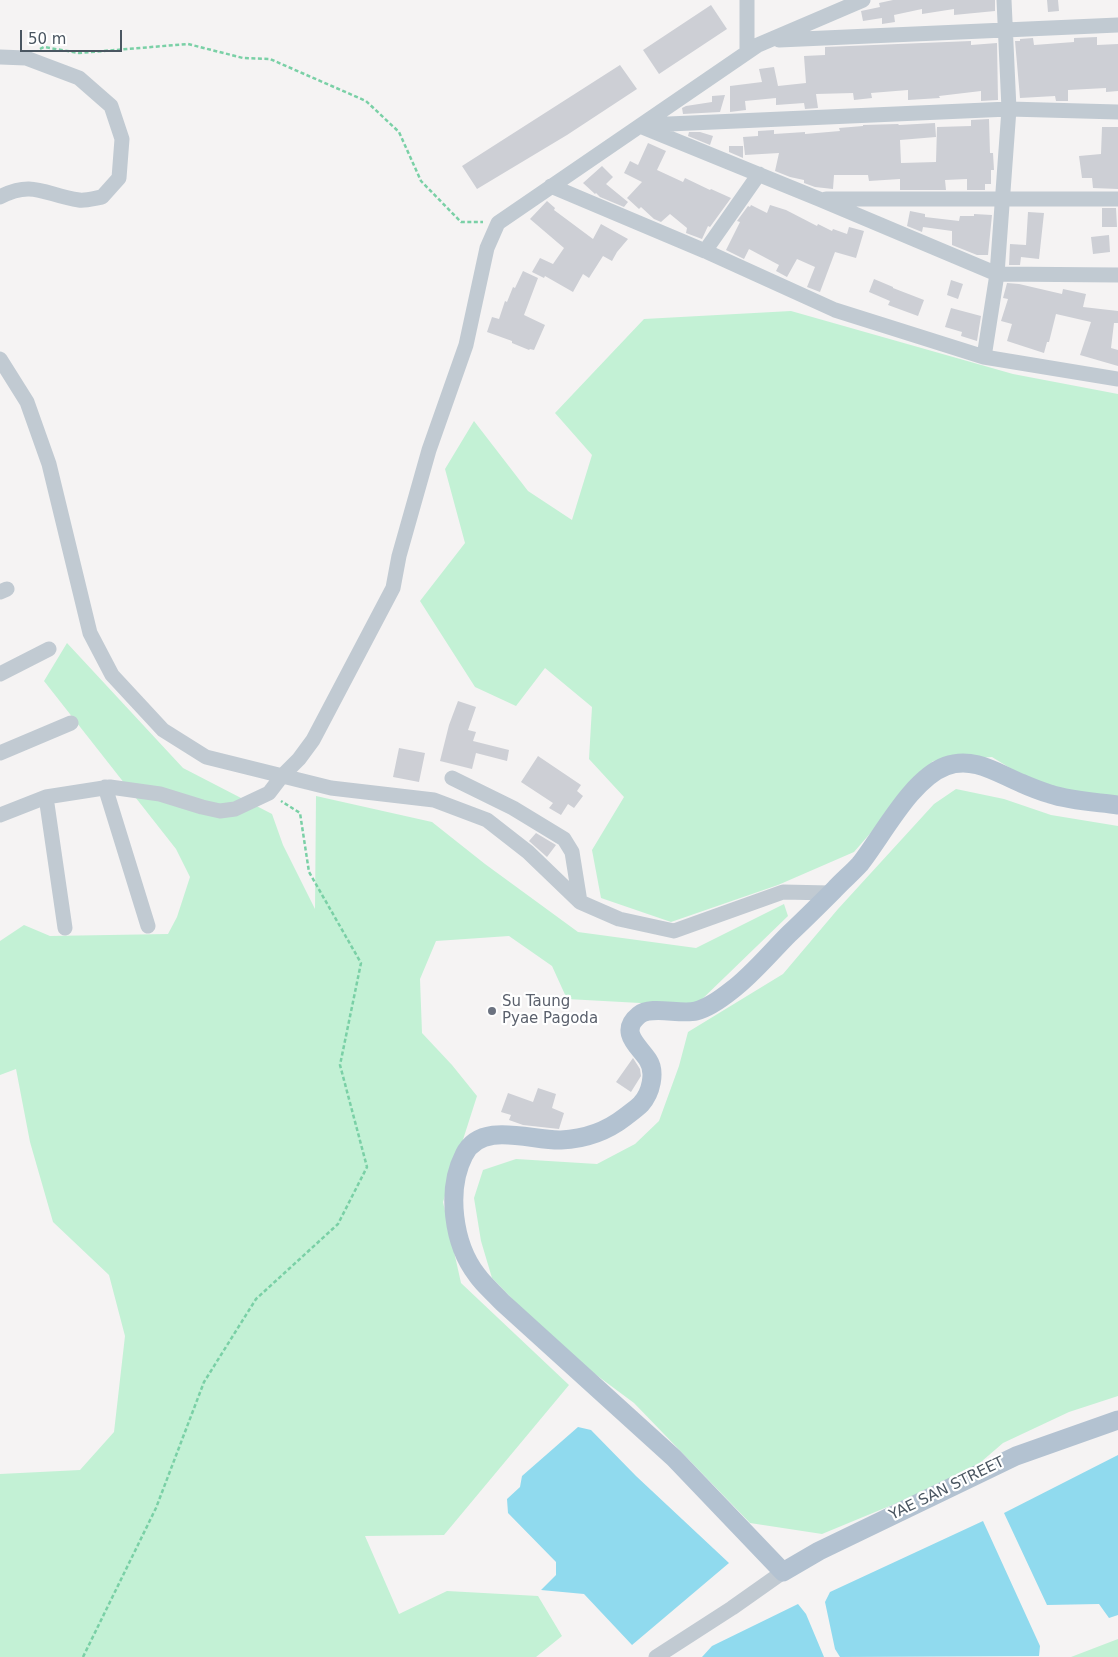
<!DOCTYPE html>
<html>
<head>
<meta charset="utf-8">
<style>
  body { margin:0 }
  #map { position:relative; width:1118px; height:1657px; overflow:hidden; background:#f5f3f3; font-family:"DejaVu Sans",sans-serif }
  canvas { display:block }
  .scale { position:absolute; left:20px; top:30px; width:102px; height:22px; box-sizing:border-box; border:2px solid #4a5661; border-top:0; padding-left:6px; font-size:15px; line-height:18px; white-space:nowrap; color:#4a5661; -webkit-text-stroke:4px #fff; paint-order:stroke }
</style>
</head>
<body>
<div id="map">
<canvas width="1118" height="1657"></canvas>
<div class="scale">50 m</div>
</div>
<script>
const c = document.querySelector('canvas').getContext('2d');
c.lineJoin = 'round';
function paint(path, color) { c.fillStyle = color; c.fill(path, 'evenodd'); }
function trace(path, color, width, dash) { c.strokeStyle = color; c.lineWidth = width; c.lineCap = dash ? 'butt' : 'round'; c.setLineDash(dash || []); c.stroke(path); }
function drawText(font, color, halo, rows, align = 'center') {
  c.font = font + ' "DejaVu Sans",sans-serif'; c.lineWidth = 4.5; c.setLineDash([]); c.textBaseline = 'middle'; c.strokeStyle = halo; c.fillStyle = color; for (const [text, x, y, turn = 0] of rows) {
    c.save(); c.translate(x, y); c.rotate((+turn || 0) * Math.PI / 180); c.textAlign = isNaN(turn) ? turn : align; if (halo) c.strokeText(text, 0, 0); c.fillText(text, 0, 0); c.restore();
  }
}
paint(new Path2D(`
  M 791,311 L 1013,374 L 1118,394 L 1118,799 L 1036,784 L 992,757 L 933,761 L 854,852 L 778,885 L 671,922 L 601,898 L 592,850 L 624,797 L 589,759 L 592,707 L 545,668 L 516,706 L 475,687 L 420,601 L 465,543 L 445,469 L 474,421 L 528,491 L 572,520 L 592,455 L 555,413 L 644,319 Z
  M 67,643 L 183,768 L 272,814 L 283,845 L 315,909 L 316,796 L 432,822 L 485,864 L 578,932 L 696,948 L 784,904 L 788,916 L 695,1006 L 567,999 L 552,966 L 509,936 L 436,941 L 420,979 L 422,1033 L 452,1065 L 477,1096 L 443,1202 L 461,1283 L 569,1385 L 444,1535 L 365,1536 L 399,1614 L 447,1591 L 538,1596 L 562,1636 L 536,1657 L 0,1657 L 0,1474 L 80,1470 L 114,1432 L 125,1336 L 109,1275 L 53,1222 L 30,1142 L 16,1069 L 0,1075 L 0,941 L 24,925 L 50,936 L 168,934 L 177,917 L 190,877 L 176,849 L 44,681 Z
  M 956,789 L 1004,799 L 1051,815 L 1118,826 L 1118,1396 L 1069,1412 L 1003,1443 L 967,1474 L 822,1534 L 750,1523 L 634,1403 L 560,1348 L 492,1278 L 481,1241 L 474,1198 L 483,1170 L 516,1159 L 597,1164 L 635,1144 L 659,1121 L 679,1066 L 688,1032 L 783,974 L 838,909 L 934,804 Z
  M 1118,1639 L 1118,1657 L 1071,1657 Z`), '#c3f1d5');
paint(new Path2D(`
  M 578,1427 L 591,1430 L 636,1476 L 729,1563 L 632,1645 L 584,1594 L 541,1590 L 556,1575 L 556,1562 L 508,1513 L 507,1499 L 520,1487 L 522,1476 Z
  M 1118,1455 L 1118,1615 L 1109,1618 L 1099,1604 L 1047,1605 L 1004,1513 Z
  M 983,1521 L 1040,1646 L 1039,1656 L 840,1657 L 835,1649 L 825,1602 L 830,1592 Z
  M 798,1604 L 806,1614 L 824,1657 L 702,1657 L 712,1646 Z`), '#90daee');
paint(new Path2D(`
  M 893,0 L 995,0 L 995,11 L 954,15 L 954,9 L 922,14 L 922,9 L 894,15 L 895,22 L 882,24 L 882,18 L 863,21 L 861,11 L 880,7 L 879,3 Z
  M 1047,0 L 1058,0 L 1059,11 L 1048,12 Z
  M 711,5 L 727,29 L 659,74 L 643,50 Z
  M 1097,37 L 1097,45 L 1118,44 L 1118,91 L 1106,92 L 1106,88 L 1068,90 L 1068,101 L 1056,101 L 1055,96 L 1020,98 L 1015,41 L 1020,41 L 1020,39 L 1033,38 L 1034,45 L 1074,42 L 1074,38 Z
  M 971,41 L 971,45 L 997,43 L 998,100 L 981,101 L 981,91 L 939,96 L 940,98 L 908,100 L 908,90 L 871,93 L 872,98 L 854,100 L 853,93 L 816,94 L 818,108 L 805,109 L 804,103 L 776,105 L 776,98 L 745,101 L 746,110 L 730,112 L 730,86 L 762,82 L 759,69 L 774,67 L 778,86 L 806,83 L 804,56 L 825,55 L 825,47 Z
  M 620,65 L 637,89 L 567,135 L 477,189 L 462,166 Z
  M 725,95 L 720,112 L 683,114 L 682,108 L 686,106 L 712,102 L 712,96 Z
  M 989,119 L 990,153 L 993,153 L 994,170 L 991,170 L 991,184 L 985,184 L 985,190 L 967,190 L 967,179 L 945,180 L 946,190 L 900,190 L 900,179 L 869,181 L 868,175 L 834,175 L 833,189 L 815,187 L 804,183 L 804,180 L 790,177 L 775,171 L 779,153 L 745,155 L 743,137 L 758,136 L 758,131 L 774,130 L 774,134 L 805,132 L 805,134 L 840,131 L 839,128 L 863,126 L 863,125 L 898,124 L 899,125 L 935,123 L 936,137 L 900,140 L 901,163 L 936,162 L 937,127 L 971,126 L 971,120 Z
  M 1102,127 L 1118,127 L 1118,189 L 1093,188 L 1092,178 L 1082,178 L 1079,156 L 1101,154 Z
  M 689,132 L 700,132 L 713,136 L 710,145 L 688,136 Z
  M 648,143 L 666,151 L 657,170 L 683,182 L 685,178 L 710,190 L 711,189 L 731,198 L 710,227 L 708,226 L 702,239 L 686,233 L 687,228 L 670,214 L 661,222 L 654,219 L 641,207 L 639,209 L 627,198 L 642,182 L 624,173 L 630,161 L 638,165 Z
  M 729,146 L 743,146 L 743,158 L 729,152 Z
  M 602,166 L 613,177 L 606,184 L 628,202 L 624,207 L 600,197 L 596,193 L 595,194 L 583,183 Z
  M 547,201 L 555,208 L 554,210 L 593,239 L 601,224 L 628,239 L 617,252 L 612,261 L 603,256 L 589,278 L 583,274 L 573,292 L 545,276 L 544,278 L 532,272 L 540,258 L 553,264 L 564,248 L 530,219 Z
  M 751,205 L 767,213 L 770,205 L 786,210 L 817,226 L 818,224 L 832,231 L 833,229 L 847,234 L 849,227 L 864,231 L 856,258 L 835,252 L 820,292 L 807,287 L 815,267 L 797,259 L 787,277 L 776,271 L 779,265 L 749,249 L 744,259 L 726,250 L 740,222 L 737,221 L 748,206 L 750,207 Z
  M 1102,208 L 1116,208 L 1117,227 L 1102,227 Z
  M 910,211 L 925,214 L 925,217 L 959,221 L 960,216 L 974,216 L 974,214 L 992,215 L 988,255 L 977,255 L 952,245 L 952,231 L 923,227 L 922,232 L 907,226 Z
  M 1028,212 L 1044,213 L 1039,259 L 1021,257 L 1020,265 L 1009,265 L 1010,244 L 1026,245 Z
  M 1109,235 L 1110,252 L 1093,254 L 1091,237 Z
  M 523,271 L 538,278 L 524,315 L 545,325 L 534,350 L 530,349 L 529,350 L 512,343 L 512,341 L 487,332 L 492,317 L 499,319 L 505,301 L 507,302 L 513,287 L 515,288 Z
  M 874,279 L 893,287 L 893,288 L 924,300 L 918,316 L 888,305 L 890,301 L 869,292 Z
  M 951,280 L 963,284 L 958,299 L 947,295 Z
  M 1007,283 L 1019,284 L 1062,294 L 1063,289 L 1086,294 L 1083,307 L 1118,311 L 1118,323 L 1114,323 L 1111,348 L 1118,350 L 1118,366 L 1080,355 L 1091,322 L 1056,314 L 1049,342 L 1047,342 L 1044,353 L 1007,341 L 1012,324 L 1001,321 L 1008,299 L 1003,298 Z
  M 951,308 L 981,316 L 977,341 L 961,336 L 962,332 L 945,327 Z
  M 458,701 L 476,707 L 468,730 L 476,732 L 473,741 L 509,750 L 507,761 L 476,753 L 472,769 L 440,761 L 449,725 Z
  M 399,748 L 425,753 L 419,782 L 393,777 Z
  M 538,756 L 581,785 L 577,791 L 583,796 L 574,808 L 568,804 L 561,815 L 549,808 L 553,803 L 521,782 Z
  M 536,833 L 556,845 L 547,857 L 529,841 Z
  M 633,1058 L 640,1069 L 641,1076 L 631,1092 L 616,1082 Z
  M 538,1088 L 556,1094 L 552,1108 L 564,1113 L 559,1129 L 523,1125 L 509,1120 L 511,1115 L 501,1112 L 508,1093 L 533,1102 Z`), '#cdcfd5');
trace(new Path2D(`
  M 40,49 L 44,47 L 79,53 L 188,44 L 243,58 L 270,59 L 366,101 L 399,132 L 421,181 L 461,222 L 483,222
  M 83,1657 L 156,1508 L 204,1382 L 256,1299 L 338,1224 L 367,1167 L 340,1065 L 361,963 L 309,872 L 300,813 L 281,801`), '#7ad0a6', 2.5, [4, 2.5]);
trace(new Path2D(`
  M 747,0 L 747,52
  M 779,40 L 1118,25
  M 0,57 L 26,58 L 79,78 L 111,106 L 122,139 L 119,178 L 102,197 C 95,198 86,201 79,200 C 47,196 33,179 0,197
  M 646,125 L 1009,109 L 1118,112
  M 640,126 L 819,199 L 997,274 L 1118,275
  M 551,186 L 705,251 L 835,310 L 984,357 L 1118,379
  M 826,199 L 1118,199
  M 705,251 L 759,174
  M 984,357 L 997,274 L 1009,109 L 1004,0
  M 0,359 L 27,402 L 49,464 L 90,633 L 112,675 L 163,730 L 206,757 L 331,788 L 434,800 L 487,820 L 528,852 L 580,902 L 619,919 L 674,931 L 783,892 L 830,893
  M 0,592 L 7,589
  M 0,674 L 49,649
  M 0,753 L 71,723
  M 452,778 L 513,808 L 564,839 L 572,852 L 580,902
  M 105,787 L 148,926
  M 46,797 L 65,928
  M 0,815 L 46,797 L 110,787 L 160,794 L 202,807 L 220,811 L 235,809 L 269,793 L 282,776 L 299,759 L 313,740 L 393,588 L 399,556 L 429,450 L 466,345 L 487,248 L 498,223 L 758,45 L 863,0
  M 656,1657 L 732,1608 L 783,1572`), '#c1cad2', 15);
trace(new Path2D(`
  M 1118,805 C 1096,802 1071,801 1050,794 C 1040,791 1030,787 1021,783 C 997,773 973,756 946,766 C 911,779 883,835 860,864 C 852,873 842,881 834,890 C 819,905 804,920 789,934 C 771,952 751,976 732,990 C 722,998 708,1008 696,1011 C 680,1015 651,1005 639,1015 C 618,1032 639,1046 648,1060 C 656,1072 651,1093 641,1104 C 636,1109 630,1113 625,1117 C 607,1131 584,1139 561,1140 C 531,1141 481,1120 464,1155 C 446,1190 453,1244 477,1275 C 484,1285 494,1293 502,1302 L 674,1458 L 783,1572 L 819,1551 L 1016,1456 L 1118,1420`), '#b3c2d1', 19);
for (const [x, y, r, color] of [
  [492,1011,5,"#6b7280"]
]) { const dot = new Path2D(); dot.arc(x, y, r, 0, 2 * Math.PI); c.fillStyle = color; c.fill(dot); trace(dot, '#fff', 2); }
drawText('15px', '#5b616d', '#fff', [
  ["Su Taung",502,1002],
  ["Pyae Pagoda",502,1019]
], 'left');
drawText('15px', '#4a5661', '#fff', [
  ["YAE SAN STREET",947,1489,-26]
]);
</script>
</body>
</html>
